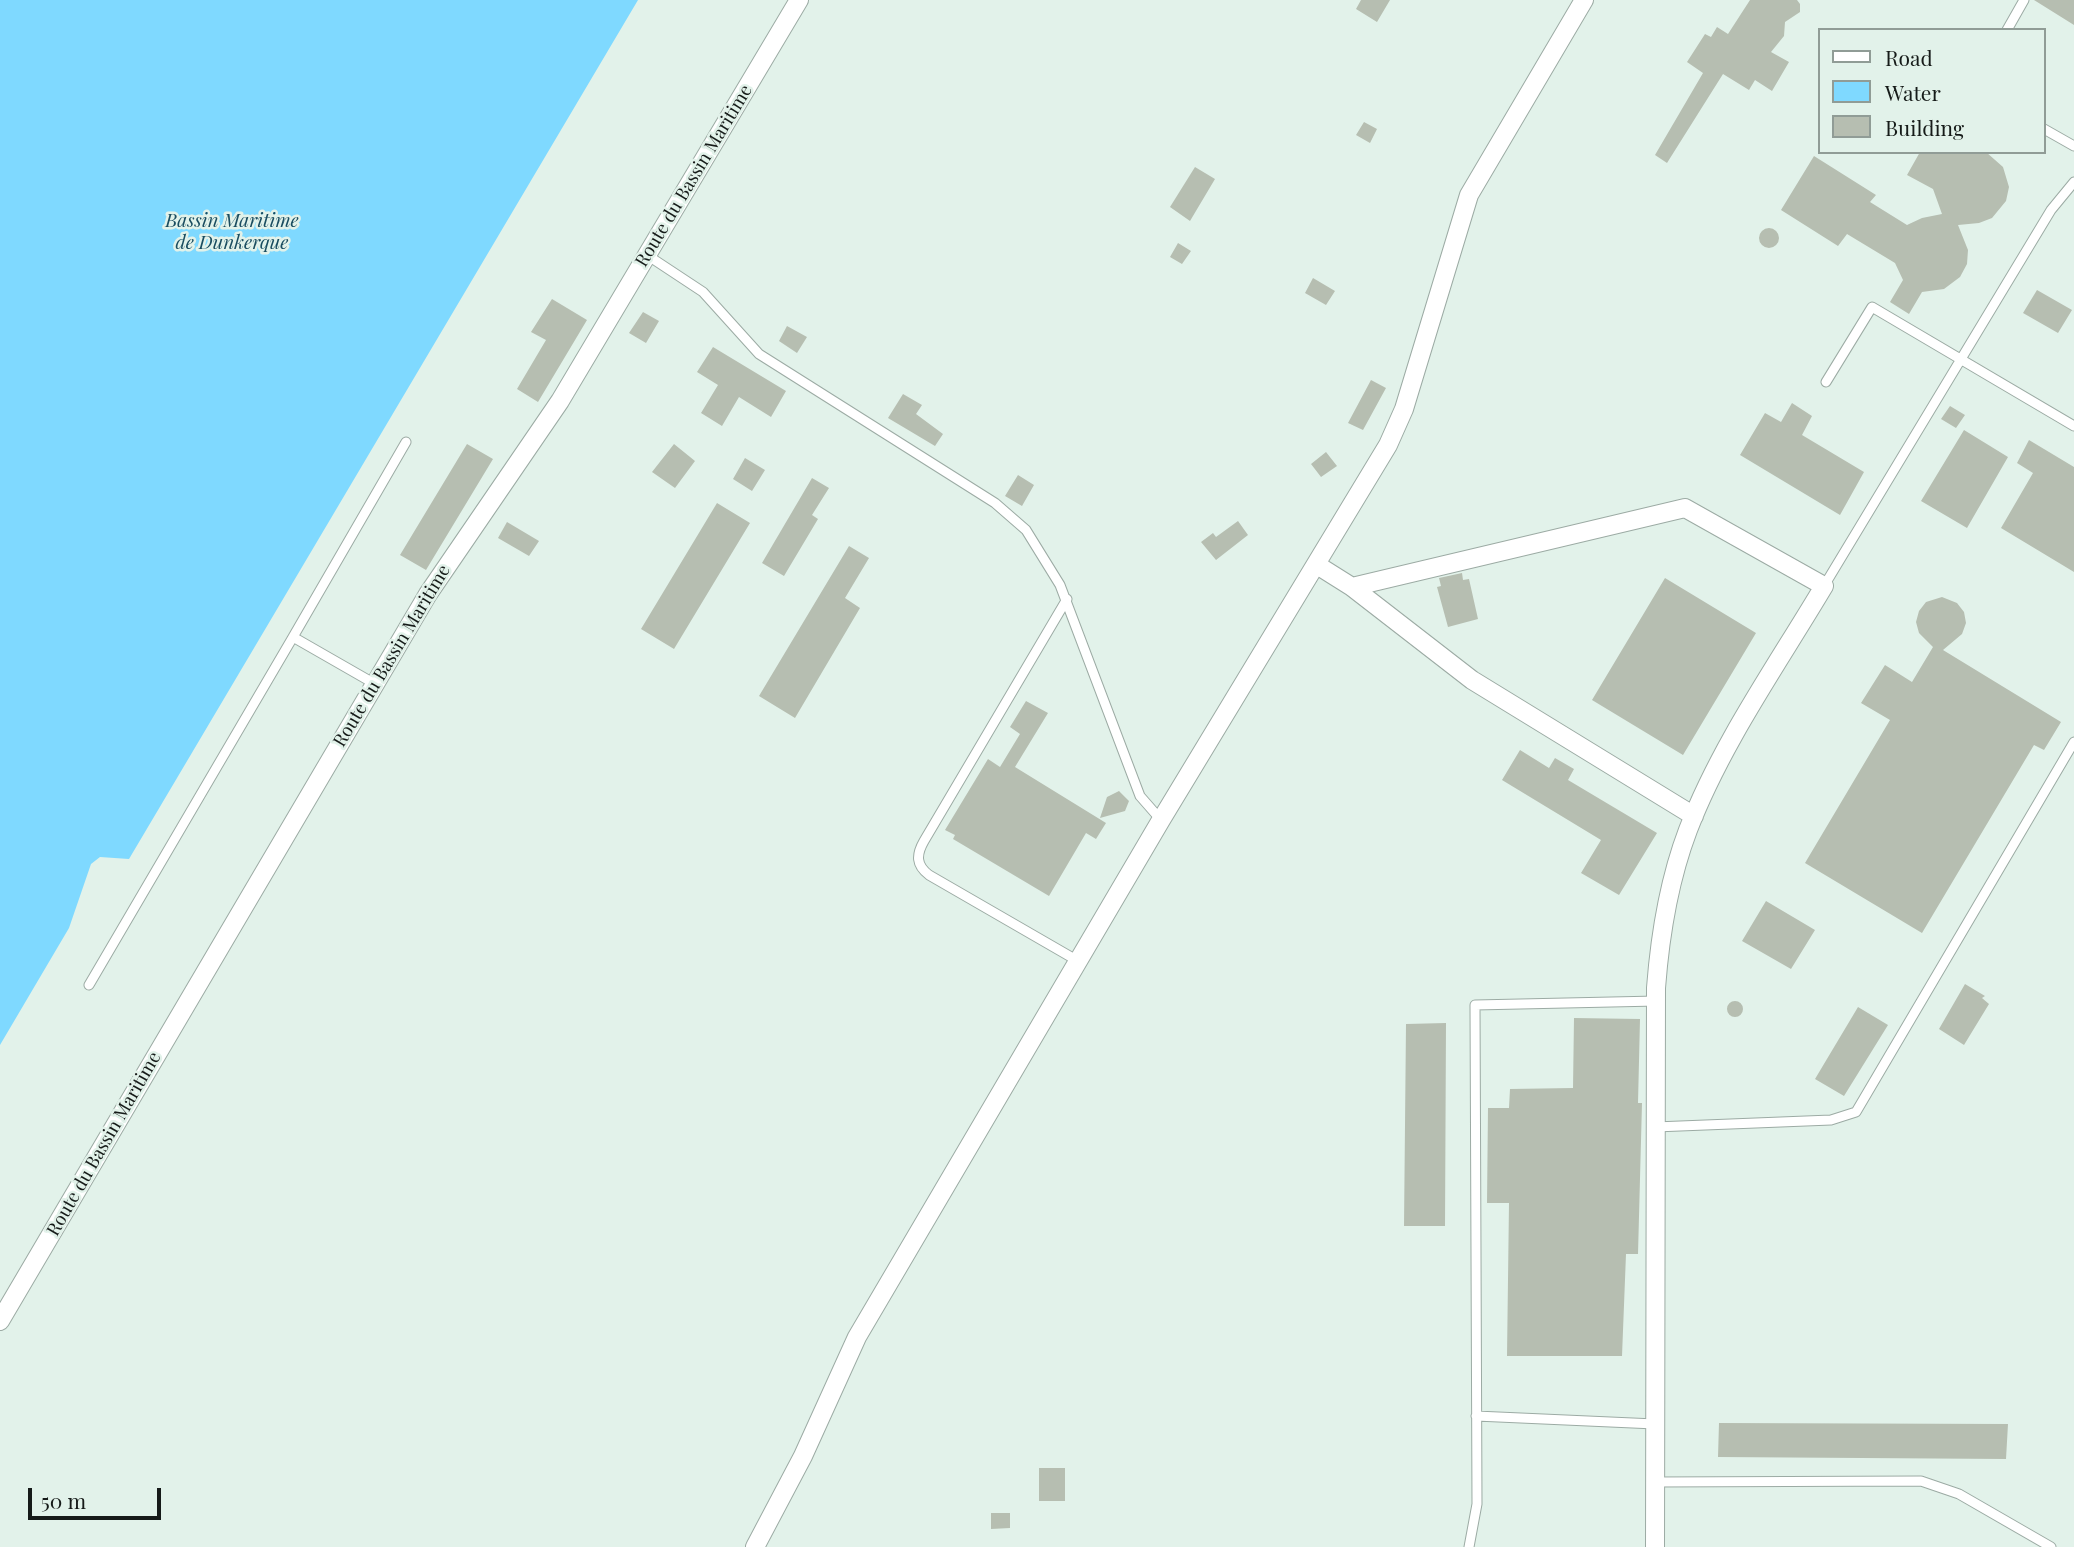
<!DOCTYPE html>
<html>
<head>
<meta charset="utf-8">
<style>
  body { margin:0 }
  #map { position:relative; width:2074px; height:1547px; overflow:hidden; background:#e2f2ea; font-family:"Playfair Display",serif }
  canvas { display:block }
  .legend { position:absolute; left:1818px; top:28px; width:228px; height:126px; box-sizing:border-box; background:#e2f2ea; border:2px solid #909c96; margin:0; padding:9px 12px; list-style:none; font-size:21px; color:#161b19 }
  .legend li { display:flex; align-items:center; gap:14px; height:35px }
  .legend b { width:35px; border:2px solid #909c96 }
  .scale { position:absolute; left:28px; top:1488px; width:133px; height:32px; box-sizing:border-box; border:4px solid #161b19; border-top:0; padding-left:9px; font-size:21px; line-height:24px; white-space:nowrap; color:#161b19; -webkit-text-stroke:5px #e2f2ea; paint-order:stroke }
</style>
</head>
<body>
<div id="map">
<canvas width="2074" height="1547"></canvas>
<ul class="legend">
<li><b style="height:9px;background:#fff"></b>Road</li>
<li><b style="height:19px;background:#7fd9ff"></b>Water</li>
<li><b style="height:19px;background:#b6beb1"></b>Building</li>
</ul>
<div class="scale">50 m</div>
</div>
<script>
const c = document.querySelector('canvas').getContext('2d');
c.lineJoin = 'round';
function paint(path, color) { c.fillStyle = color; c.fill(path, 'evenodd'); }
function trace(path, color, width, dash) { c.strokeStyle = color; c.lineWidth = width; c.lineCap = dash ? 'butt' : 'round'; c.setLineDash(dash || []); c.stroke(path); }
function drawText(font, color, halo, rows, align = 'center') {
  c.font = font + ' "Playfair Display",serif'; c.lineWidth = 5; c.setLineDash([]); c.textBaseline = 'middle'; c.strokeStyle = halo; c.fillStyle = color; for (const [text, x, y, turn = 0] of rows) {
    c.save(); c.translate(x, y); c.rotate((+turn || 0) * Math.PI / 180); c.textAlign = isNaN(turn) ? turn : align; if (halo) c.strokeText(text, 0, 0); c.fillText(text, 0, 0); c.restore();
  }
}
paint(new Path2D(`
  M 0,0 L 638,0 L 129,859 L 100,857 L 91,864 L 69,928 L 0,1045 Z`), '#7fd9ff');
paint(new Path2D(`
  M 1361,0 L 1390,0 L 1377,22 L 1356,9 Z
  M 1750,0 L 1797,0 L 1800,4 L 1800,12 L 1785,22 L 1784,36 L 1771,52 L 1789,62 L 1772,91 L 1755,80 L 1749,90 L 1723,74 L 1667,163 L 1655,155 L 1703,73 L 1687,62 L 1705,34 L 1711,37 L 1717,27 L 1728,34 Z
  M 2034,0 L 2074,0 L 2074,25 Z
  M 1364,122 L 1377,129 L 1370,143 L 1356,135 Z
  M 1920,152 L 1986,152 L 2003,167 L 2009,187 L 2006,201 L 1992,218 L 1979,223 L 1958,225 L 1968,250 L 1967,264 L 1960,277 L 1944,289 L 1922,292 L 1909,314 L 1890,302 L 1903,280 L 1895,263 L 1847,234 L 1838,246 L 1781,210 L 1814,156 L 1876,195 L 1870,202 L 1907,225 L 1922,218 L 1942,214 L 1933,189 L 1907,175 Z
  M 1195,167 L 1215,179 L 1190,221 L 1170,207 Z
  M1759 238a10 10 0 1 1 20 0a10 10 0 1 1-20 0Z
  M 1178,243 L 1191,251 L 1182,264 L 1170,257 Z
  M 1313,278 L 1335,291 L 1326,305 L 1305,293 Z
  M 2037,290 L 2072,310 L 2058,333 L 2023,313 Z
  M 552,299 L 587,320 L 538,402 L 517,389 L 546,340 L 531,332 Z
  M 643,312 L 659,321 L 646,343 L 629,333 Z
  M 787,326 L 807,337 L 797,353 L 779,341 Z
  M 713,347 L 786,391 L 771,417 L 739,397 L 722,426 L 701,413 L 718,385 L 697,372 Z
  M 1371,380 L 1386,388 L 1363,430 L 1348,423 Z
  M 903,394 L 922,405 L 916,414 L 943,434 L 935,446 L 888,418 Z
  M 1792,403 L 1812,416 L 1802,435 L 1864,472 L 1840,515 L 1740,455 L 1765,413 L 1781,422 Z
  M 1950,406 L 1965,415 L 1956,428 L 1941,419 Z
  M 1964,430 L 2008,457 L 1967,528 L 1921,501 Z
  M 2029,440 L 2074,467 L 2074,572 L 2001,528 L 2033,473 L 2017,463 Z
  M 467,444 L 493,459 L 426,570 L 400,555 Z
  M 674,444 L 695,461 L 675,488 L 652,472 Z
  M 1326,452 L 1337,466 L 1321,477 L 1311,464 Z
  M 745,458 L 765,470 L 752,491 L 733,479 Z
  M 1018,475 L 1034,485 L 1022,506 L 1005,496 Z
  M 812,478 L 829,488 L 812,515 L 818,519 L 784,576 L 762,563 Z
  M 717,503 L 750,523 L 674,649 L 641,629 Z
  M 1238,521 L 1248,535 L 1216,560 L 1201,542 L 1213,533 L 1216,537 Z
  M 507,522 L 539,541 L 529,556 L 498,538 Z
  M 849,546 L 869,558 L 845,598 L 860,608 L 795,718 L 759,696 Z
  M 1462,573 L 1463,580 L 1469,579 L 1478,619 L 1448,627 L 1437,587 L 1441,586 L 1439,578 Z
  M 1665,578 L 1756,633 L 1683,755 L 1592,700 Z
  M 1942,597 L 1957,603 L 1964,612 L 1966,623 L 1962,634 L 1943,650 L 2061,722 L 2044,750 L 2034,745 L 1922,933 L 1805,863 L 1890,720 L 1861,703 L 1885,665 L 1912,682 L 1933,647 L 1919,633 L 1916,622 L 1919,611 L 1926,602 Z
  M 1026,701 L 1048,713 L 1015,767 L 1106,823 L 1096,839 L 1086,833 L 1049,896 L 953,839 L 955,835 L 945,830 L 988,759 L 1000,767 L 1020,734 L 1010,727 Z
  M 1520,750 L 1549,768 L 1555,758 L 1574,769 L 1568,780 L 1657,833 L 1619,895 L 1581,873 L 1601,840 L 1502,780 Z
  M 1119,791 L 1129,801 L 1125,811 L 1100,818 L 1107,797 Z
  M 1766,901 L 1815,930 L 1791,969 L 1742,941 Z
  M 1965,984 L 1985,996 L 1982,998 L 1989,1004 L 1964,1045 L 1939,1029 Z
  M1727 1009a8 8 0 1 1 16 0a8 8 0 1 1-16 0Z
  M 1858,1007 L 1888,1025 L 1844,1096 L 1815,1079 Z
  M 1574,1018 L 1640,1019 L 1638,1103 L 1642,1103 L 1638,1254 L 1626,1254 L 1622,1356 L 1507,1356 L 1509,1203 L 1487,1203 L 1488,1108 L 1509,1108 L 1510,1089 L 1573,1088 Z
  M 1446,1023 L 1445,1226 L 1404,1226 L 1406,1024 Z
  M 1719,1423 L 2008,1424 L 2006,1459 L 1718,1457 Z
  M 1039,1468 L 1065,1468 L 1065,1501 L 1039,1501 Z
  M 991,1513 L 1010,1513 L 1010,1528 L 991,1529 Z`), '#b6beb1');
const lane = new Path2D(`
  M 2007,30 L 2024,0
  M 2044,129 L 2074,146
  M 647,255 L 703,292 L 759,354 L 995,503 L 1026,530 L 1060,585 L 1140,796 L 1161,820
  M 1826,382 L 1872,307 L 2074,426
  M 1824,586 L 2051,210 L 2074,182
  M 1067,599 L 924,841 C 916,855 916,865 929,875 L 1078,961
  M 375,684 L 293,637 L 406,442
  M 89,985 L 293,637
  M 1655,1127 L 1831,1120 L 1856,1112 L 2074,742
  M 1476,1416 L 1655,1424
  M 1655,1482 L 1921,1481 L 1959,1494 L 2051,1547
  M 1469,1547 L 1477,1504 L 1475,1005 L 1657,1001`);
const street = new Path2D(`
  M 1317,565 L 1352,587 L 1472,680 L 1694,816
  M 1352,587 L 1685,508 L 1824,586 C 1777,665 1721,744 1688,830 C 1669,880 1660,935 1656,988 L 1655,1547
  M 0,1321 L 428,594 L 560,401 L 799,0
  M 755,1547 L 803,1456 L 857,1337 L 1161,820 L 1388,445 L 1404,409 L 1469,195 L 1584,0`);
trace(lane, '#9caba4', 11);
trace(street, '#9caba4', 20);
trace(lane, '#fff', 9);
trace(street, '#fff', 18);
drawText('18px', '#161b19', '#e2f2ea', [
  ["Route du Bassin Maritime",694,176,-59],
  ["Route du Bassin Maritime",392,656,-59],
  ["Route du Bassin Maritime",104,1144,-60]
]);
drawText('italic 19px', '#1a4d60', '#e2f2ea', [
  ["Bassin Maritime",232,221],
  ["de Dunkerque",232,243]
]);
</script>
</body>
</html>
